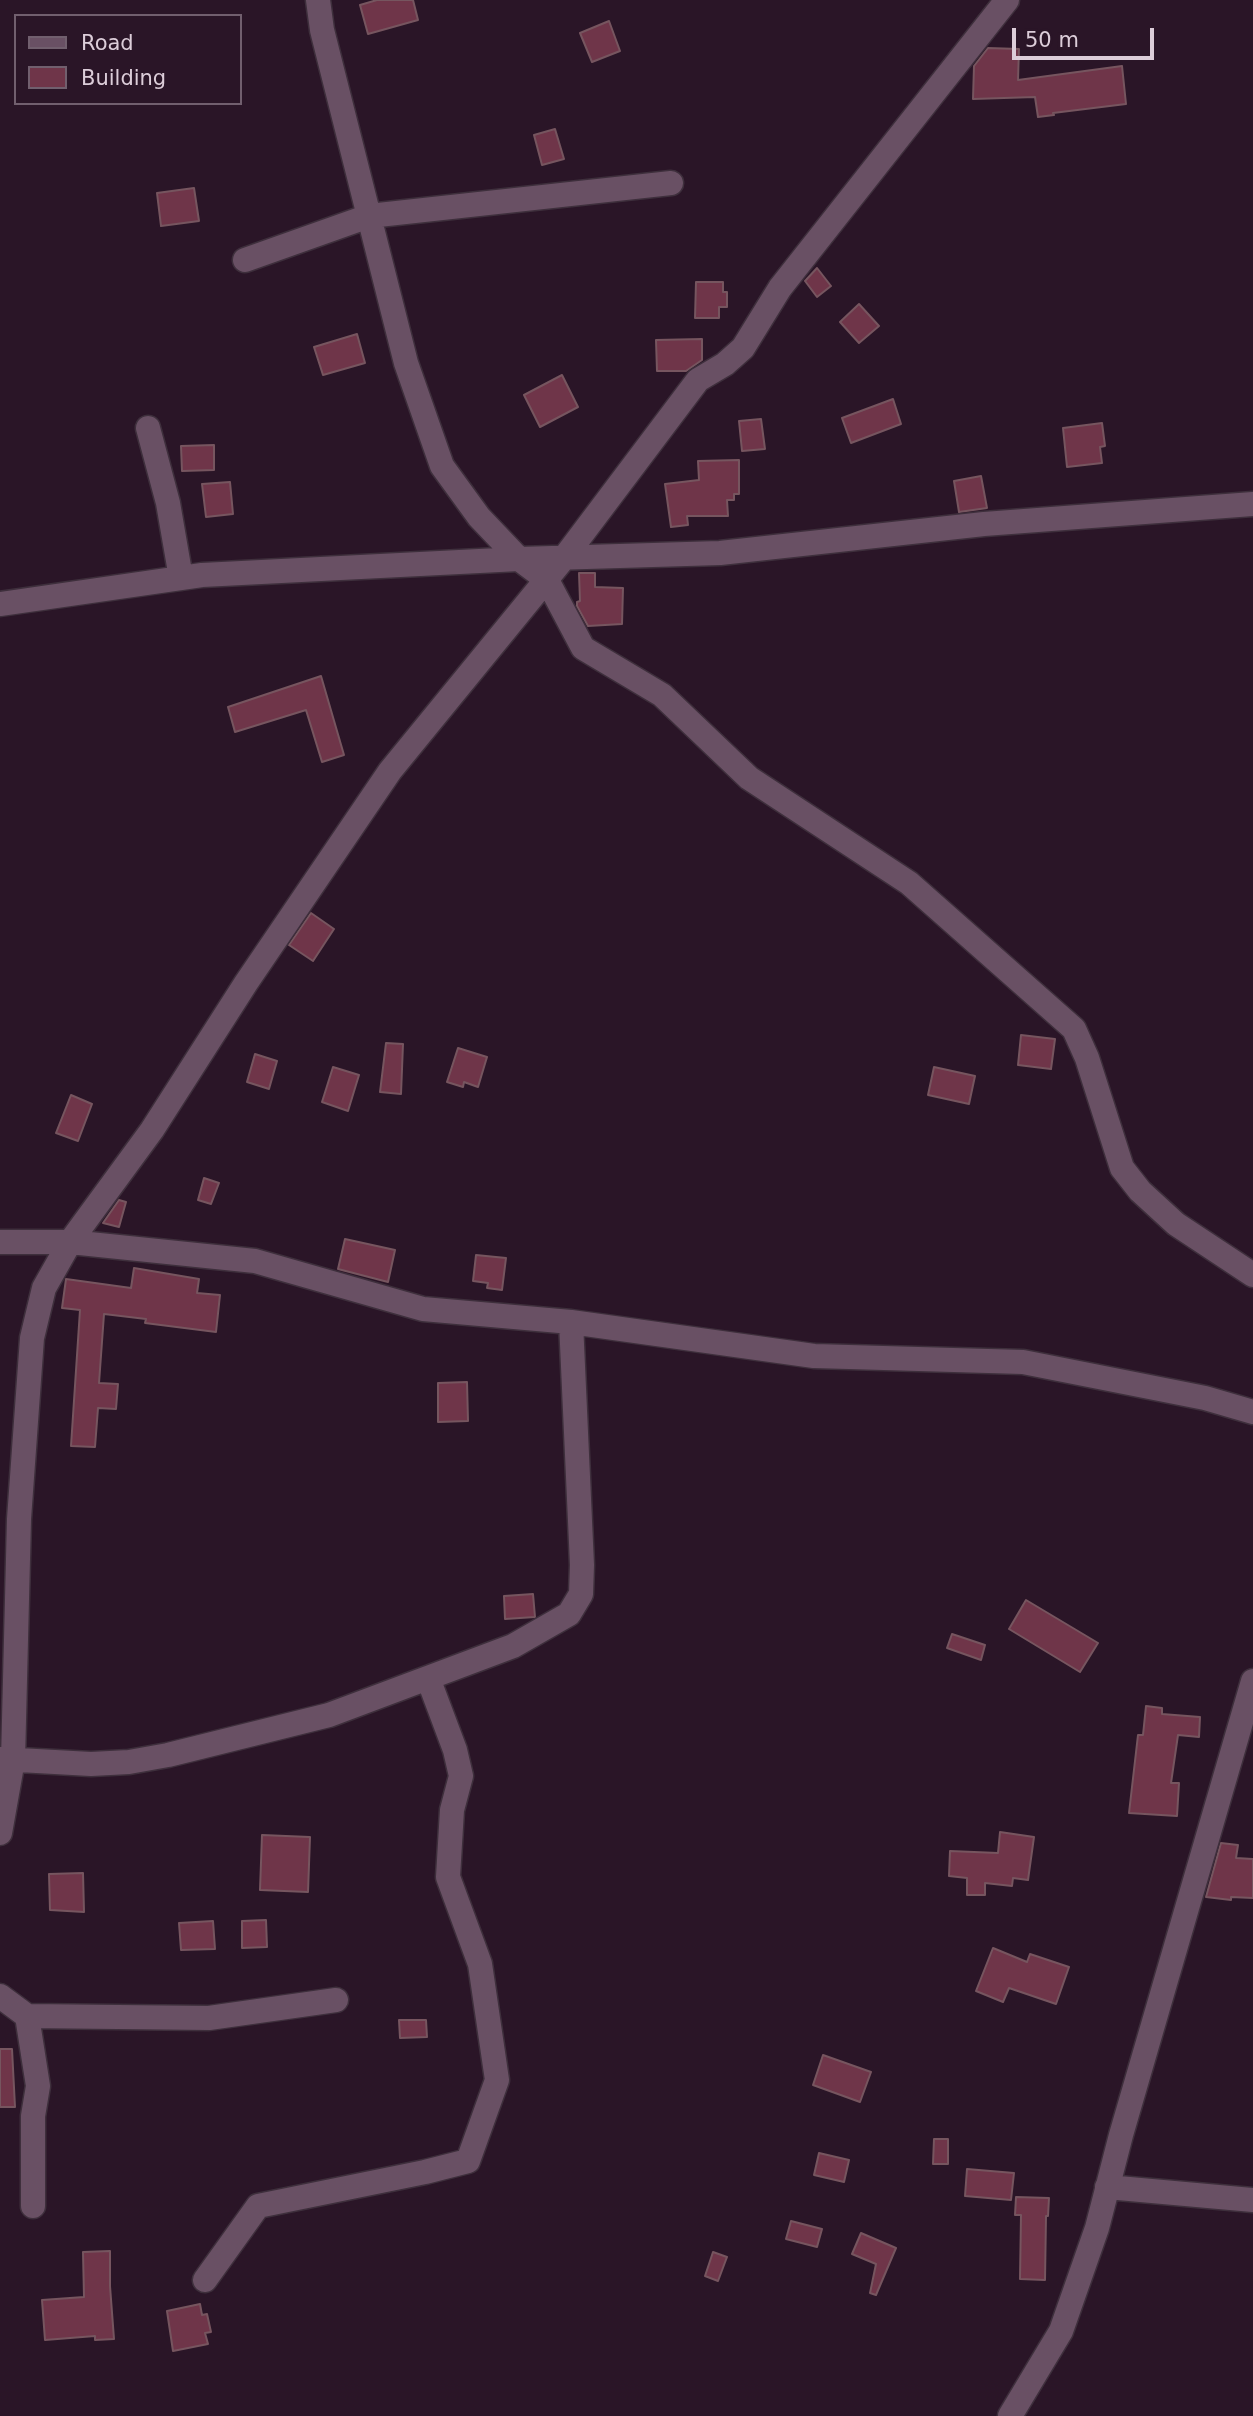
<!DOCTYPE html>
<html>
<head>
<meta charset="utf-8">
<style>
  body { margin:0 }
  #map { position:relative; width:1253px; height:2416px; overflow:hidden; background:#2a1527; font-family:"DejaVu Sans",sans-serif }
  canvas { display:block }
  .legend { position:absolute; left:14px; top:14px; width:228px; height:91px; box-sizing:border-box; background:#2a1527; border:2px solid #715f6e; margin:0; padding:9px 12px; list-style:none; font-size:21px; color:#dccdd9 }
  .legend li { display:flex; align-items:center; gap:14px; height:35px }
  .legend b { width:35px; border:2px solid #715f6e }
  .scale { position:absolute; left:1012px; top:28px; width:142px; height:32px; box-sizing:border-box; border:4px solid #dccdd9; border-top:0; padding-left:9px; font-size:21px; line-height:24px; white-space:nowrap; color:#dccdd9; -webkit-text-stroke:5px #2a1527; paint-order:stroke }
</style>
</head>
<body>
<div id="map">
<canvas width="1253" height="2416"></canvas>
<ul class="legend">
<li><b style="height:9px;background:#695064"></b>Road</li>
<li><b style="height:19px;background:#6f3549"></b>Building</li>
</ul>
<div class="scale">50 m</div>
</div>
<script>
const c = document.querySelector('canvas').getContext('2d');
c.lineJoin = 'round';
function paint(path, color) { c.fillStyle = color; c.fill(path, 'evenodd'); }
function trace(path, color, width, dash) { c.strokeStyle = color; c.lineWidth = width; c.lineCap = dash ? 'butt' : 'round'; c.setLineDash(dash || []); c.stroke(path); }
const building = new Path2D(`
  M 377,0 L 413,0 L 418,20 L 368,34 L 360,5 Z
  M 609,21 L 620,51 L 592,62 L 580,33 Z
  M 988,48 L 1019,49 L 1018,80 L 1122,66 L 1126,104 L 1053,113 L 1054,115 L 1038,117 L 1035,97 L 973,99 L 974,66 Z
  M 555,129 L 564,159 L 542,165 L 534,135 Z
  M 194,188 L 199,221 L 161,226 L 157,193 Z
  M 817,268 L 831,286 L 817,297 L 805,281 Z
  M 696,282 L 723,282 L 723,292 L 727,292 L 727,307 L 719,307 L 719,318 L 695,318 Z
  M 859,304 L 879,326 L 859,343 L 840,322 Z
  M 357,334 L 365,363 L 323,375 L 314,347 Z
  M 702,339 L 702,360 L 686,371 L 657,371 L 656,340 Z
  M 562,375 L 578,407 L 540,427 L 524,395 Z
  M 893,399 L 901,424 L 851,443 L 842,418 Z
  M 761,419 L 765,449 L 742,451 L 739,421 Z
  M 1102,423 L 1105,446 L 1100,447 L 1102,463 L 1067,467 L 1063,428 Z
  M 214,445 L 214,470 L 182,471 L 181,446 Z
  M 739,460 L 739,494 L 734,494 L 734,500 L 727,500 L 728,516 L 687,516 L 688,525 L 671,527 L 665,484 L 699,480 L 698,461 Z
  M 981,476 L 987,508 L 959,512 L 954,481 Z
  M 230,482 L 233,514 L 206,517 L 202,484 Z
  M 579,573 L 595,573 L 595,587 L 623,588 L 622,624 L 588,626 L 577,606 L 577,602 L 580,601 Z
  M 321,676 L 344,755 L 322,762 L 306,710 L 235,732 L 228,707 Z
  M 311,913 L 334,929 L 313,961 L 289,945 Z
  M 1021,1035 L 1055,1039 L 1051,1069 L 1018,1065 Z
  M 386,1043 L 403,1044 L 401,1094 L 380,1092 Z
  M 458,1048 L 487,1057 L 478,1087 L 464,1082 L 463,1087 L 447,1082 Z
  M 255,1054 L 277,1061 L 269,1089 L 247,1082 Z
  M 333,1067 L 359,1075 L 348,1111 L 322,1102 Z
  M 934,1067 L 975,1076 L 969,1104 L 928,1095 Z
  M 71,1095 L 92,1104 L 78,1141 L 56,1133 Z
  M 204,1178 L 219,1183 L 211,1204 L 198,1200 Z
  M 119,1200 L 126,1202 L 119,1227 L 103,1223 Z
  M 345,1239 L 395,1250 L 388,1282 L 338,1269 Z
  M 476,1255 L 506,1258 L 502,1290 L 487,1288 L 488,1283 L 473,1281 Z
  M 134,1268 L 199,1279 L 197,1293 L 220,1295 L 216,1332 L 145,1323 L 146,1319 L 104,1314 L 99,1383 L 118,1384 L 116,1409 L 98,1408 L 95,1447 L 71,1446 L 80,1310 L 62,1308 L 66,1279 L 131,1288 Z
  M 467,1382 L 468,1421 L 438,1422 L 438,1383 Z
  M 533,1594 L 535,1617 L 505,1619 L 504,1596 Z
  M 1026,1600 L 1098,1643 L 1080,1672 L 1009,1629 Z
  M 952,1634 L 985,1645 L 981,1660 L 947,1648 Z
  M 1146,1706 L 1162,1708 L 1162,1714 L 1200,1717 L 1199,1737 L 1178,1735 L 1171,1783 L 1179,1783 L 1177,1816 L 1129,1813 L 1138,1735 L 1143,1735 Z
  M 1000,1832 L 1034,1837 L 1028,1880 L 1013,1878 L 1012,1886 L 985,1883 L 985,1895 L 967,1895 L 967,1878 L 949,1876 L 950,1851 L 998,1853 Z
  M 262,1835 L 310,1837 L 308,1892 L 260,1890 Z
  M 1221,1843 L 1238,1845 L 1236,1858 L 1253,1859 L 1253,1898 L 1231,1897 L 1231,1900 L 1206,1897 Z
  M 83,1873 L 84,1912 L 50,1910 L 49,1874 Z
  M 266,1920 L 267,1947 L 242,1948 L 242,1921 Z
  M 213,1921 L 215,1949 L 181,1950 L 179,1923 Z
  M 993,1948 L 1027,1962 L 1030,1954 L 1069,1967 L 1056,2004 L 1009,1988 L 1003,2002 L 976,1991 Z
  M 399,2020 L 426,2020 L 427,2037 L 400,2038 Z
  M 0,2049 L 12,2049 L 15,2107 L 0,2107 Z
  M 823,2055 L 871,2072 L 860,2102 L 813,2085 Z
  M 934,2139 L 948,2139 L 948,2164 L 933,2164 Z
  M 819,2153 L 849,2160 L 844,2182 L 814,2175 Z
  M 967,2169 L 1014,2173 L 1011,2200 L 965,2196 Z
  M 1016,2197 L 1049,2198 L 1048,2216 L 1046,2216 L 1045,2280 L 1020,2279 L 1021,2215 L 1015,2215 Z
  M 791,2221 L 822,2229 L 817,2247 L 786,2239 Z
  M 861,2233 L 896,2248 L 876,2295 L 870,2293 L 876,2264 L 852,2254 Z
  M 110,2251 L 110,2286 L 114,2339 L 95,2340 L 95,2336 L 45,2340 L 42,2300 L 84,2297 L 83,2252 Z
  M 713,2252 L 727,2257 L 718,2281 L 705,2276 Z
  M 200,2304 L 202,2315 L 207,2314 L 211,2332 L 205,2333 L 208,2344 L 173,2351 L 167,2311 Z`);
paint(building, '#6f3549');
trace(building, '#76555f', 2);
const minor = new Path2D(`
  M 318,0 L 322,30 L 406,363 L 442,466 L 479,517 L 519,559 L 547,580 L 583,648 L 662,695 L 749,778 L 909,883 L 1074,1029 L 1087,1058 L 1122,1168 L 1140,1191 L 1176,1224 L 1253,1275
  M 245,260 L 369,216 L 671,183
  M 148,428 L 168,503 L 181,578
  M 0,604 L 202,575 L 519,559 L 720,553 L 984,524 L 1253,504
  M 0,1242 L 70,1242 L 255,1261 L 423,1309 L 571,1322 L 814,1356 L 1023,1362 L 1205,1398 L 1253,1412
  M 0,1759 L 91,1764 L 129,1762 L 168,1755 L 329,1715 L 513,1646 L 569,1614 L 581,1594 L 582,1565 L 571,1322
  M 0,1833 L 13,1760 L 19,1519 L 32,1338 L 44,1288 L 70,1242 L 152,1130 L 246,983 L 390,771 L 564,558 L 698,380 L 725,364 L 743,348 L 780,288 L 1007,0
  M 0,1996 L 27,2016 L 209,2018 L 336,2000
  M 27,2016 L 38,2086 L 33,2116 L 33,2206
  M 1107,2187 L 1253,2200
  M 205,2280 L 258,2206 L 425,2172 L 468,2161 L 497,2080 L 480,1964 L 448,1877 L 452,1810 L 461,1776 L 455,1750 L 428,1678
  M 1010,2416 L 1061,2331 L 1097,2228 L 1121,2135 L 1253,1681`);
trace(minor, '#3e2f3c', 27);
trace(minor, '#695064', 24);
</script>
</body>
</html>
